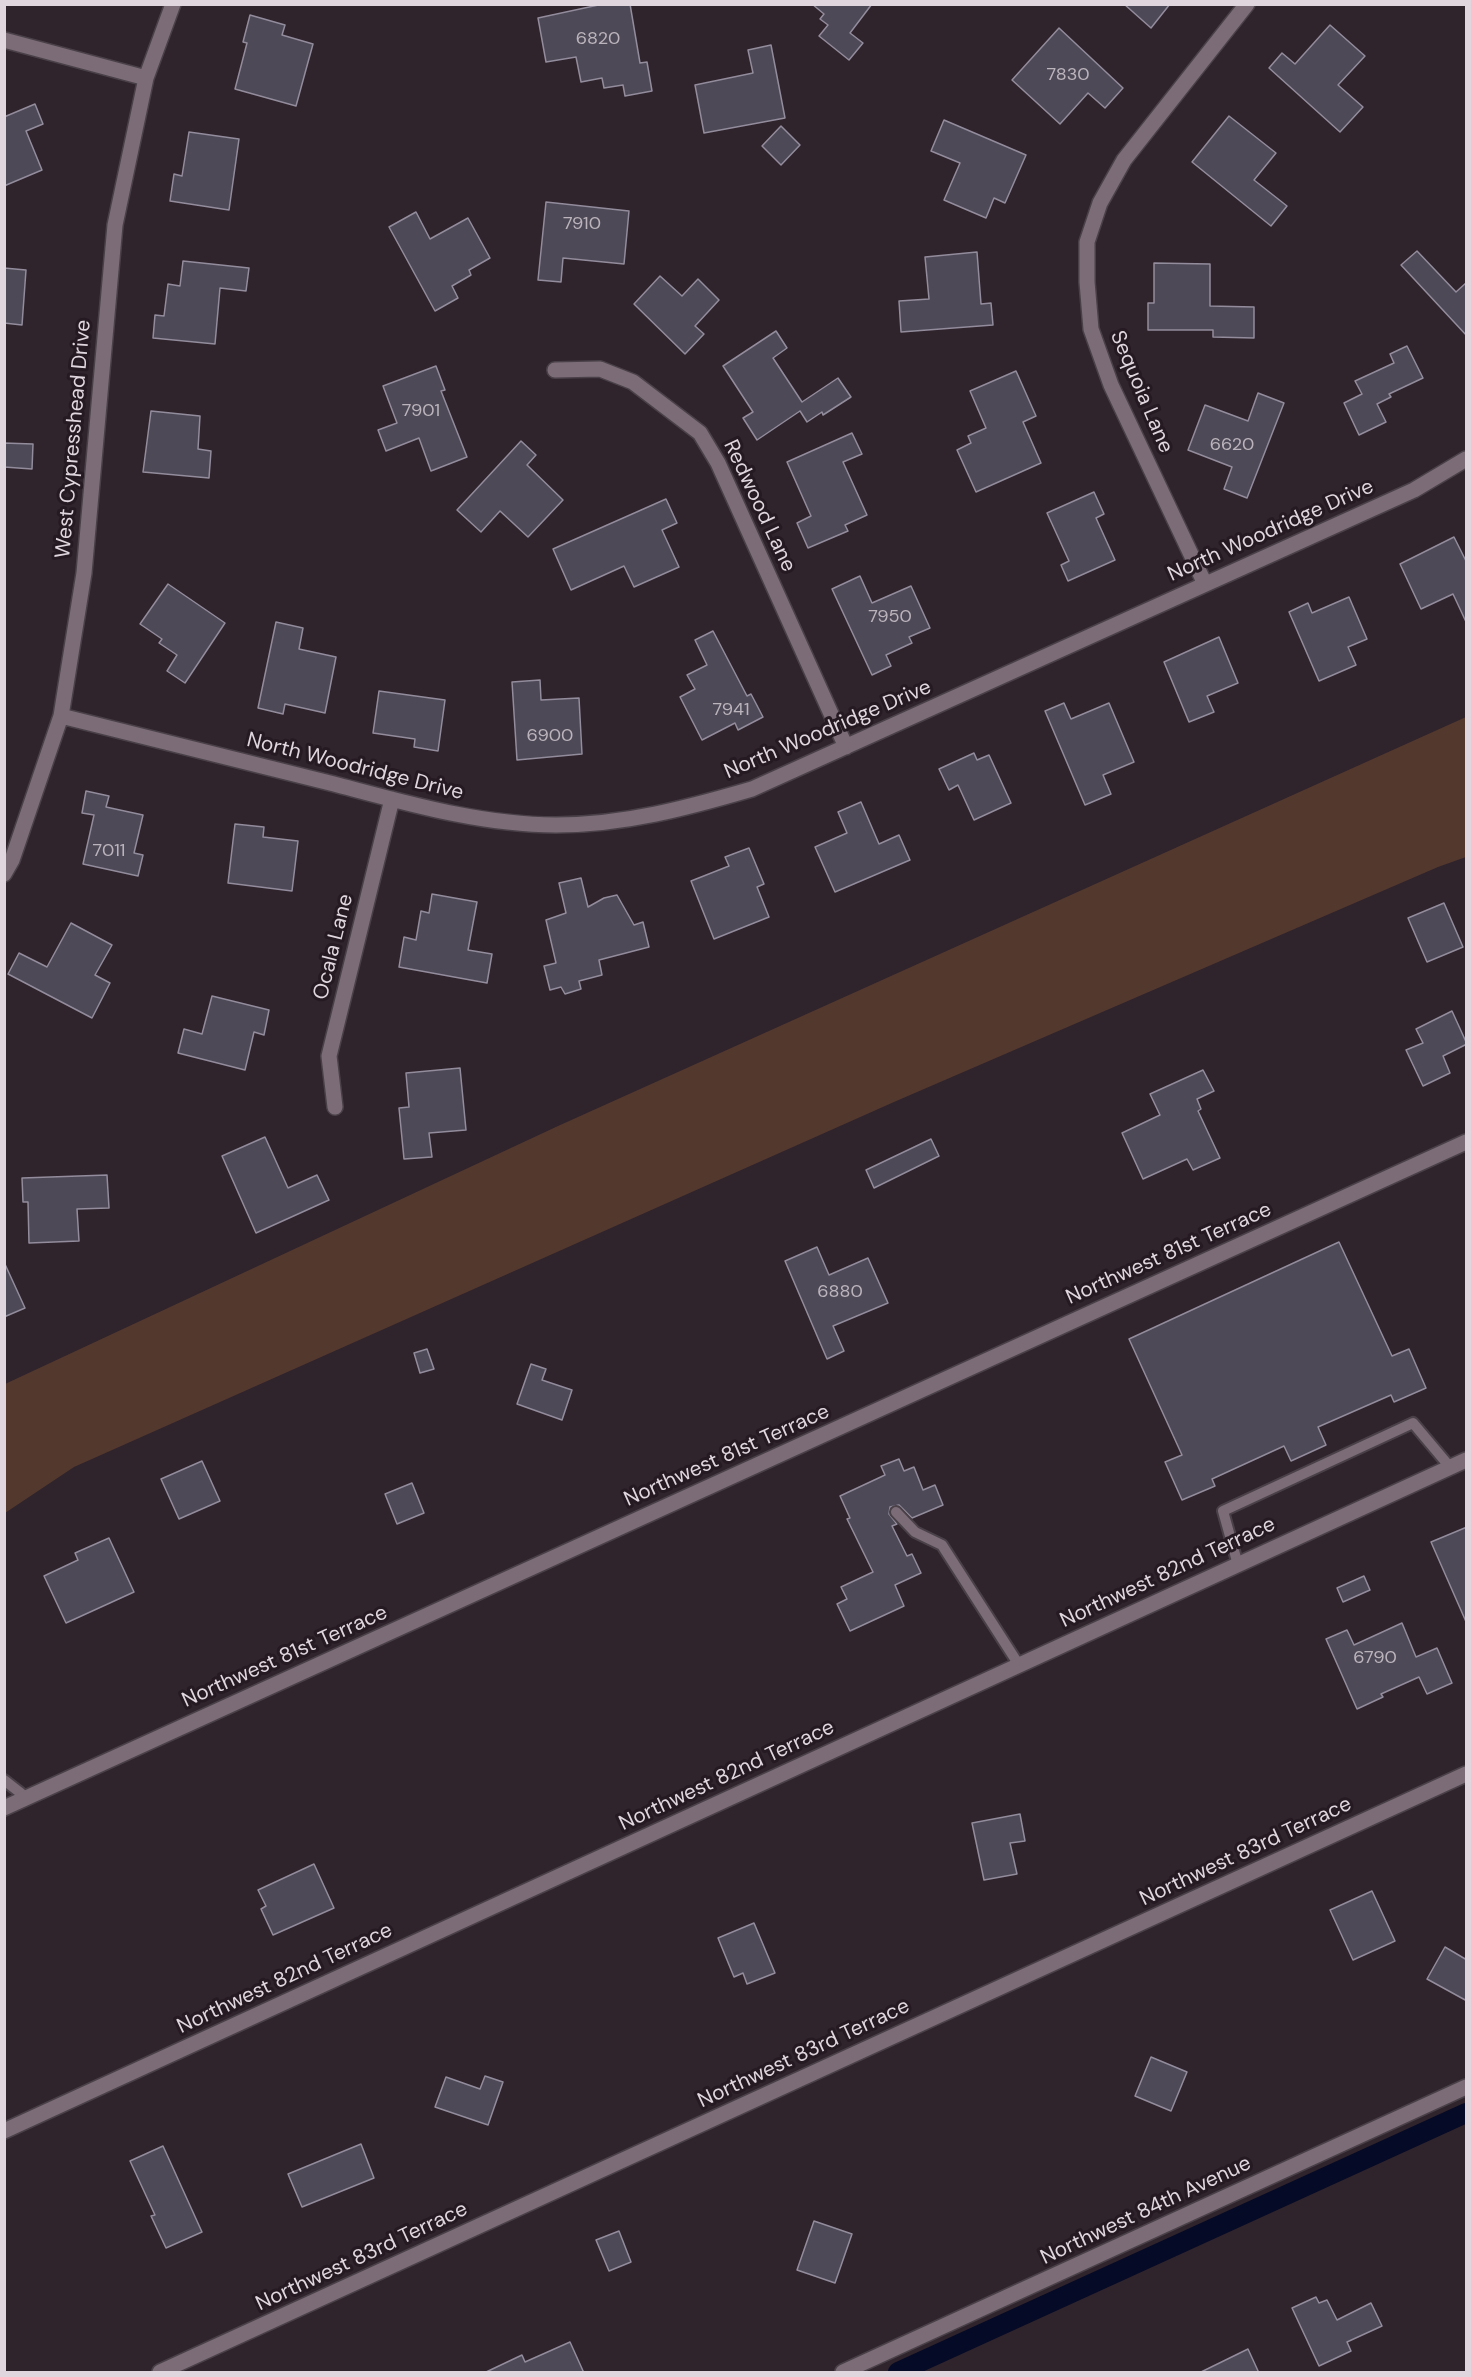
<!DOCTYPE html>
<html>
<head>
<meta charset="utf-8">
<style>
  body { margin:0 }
  #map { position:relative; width:1471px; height:2377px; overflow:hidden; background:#2f232c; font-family:"DM Sans",sans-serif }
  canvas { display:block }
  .frame { position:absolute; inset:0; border:6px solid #dfd7dd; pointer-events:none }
</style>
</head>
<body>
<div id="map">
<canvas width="1471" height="2377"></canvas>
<div class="frame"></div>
</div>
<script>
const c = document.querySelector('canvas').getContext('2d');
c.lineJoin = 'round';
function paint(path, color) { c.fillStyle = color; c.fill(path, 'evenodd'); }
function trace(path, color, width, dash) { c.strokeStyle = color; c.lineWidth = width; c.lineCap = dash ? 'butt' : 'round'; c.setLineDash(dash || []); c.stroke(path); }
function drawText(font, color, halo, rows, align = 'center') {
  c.font = font + ' "DM Sans",sans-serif'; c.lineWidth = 6; c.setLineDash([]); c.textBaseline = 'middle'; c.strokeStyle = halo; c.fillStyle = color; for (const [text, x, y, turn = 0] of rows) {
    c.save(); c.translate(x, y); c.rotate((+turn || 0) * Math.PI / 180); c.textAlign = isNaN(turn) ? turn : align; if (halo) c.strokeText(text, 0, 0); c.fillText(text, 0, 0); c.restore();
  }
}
paint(new Path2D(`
  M 1466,717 L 1466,857 L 1438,867 L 894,1102 L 74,1467 L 5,1513 L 5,1384 L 558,1126 Z`), '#53382e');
trace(new Path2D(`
  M 898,2372 L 1466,2113`), '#050a26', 20);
const building = new Path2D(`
  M 603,4 L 630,4 L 640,63 L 647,62 L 652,91 L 625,96 L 623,85 L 604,88 L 602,78 L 581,82 L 576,57 L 546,62 L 538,18 Z
  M 812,4 L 872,4 L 850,33 L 863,43 L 849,60 L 819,36 L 828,25 L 820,19 L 824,14 Z
  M 1124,4 L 1170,4 L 1151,28 Z
  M 250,15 L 285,25 L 282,35 L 313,44 L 296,106 L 235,89 L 247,43 L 243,42 Z
  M 1330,25 L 1365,56 L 1338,85 L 1363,107 L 1340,132 L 1269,68 L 1282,53 L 1295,64 Z
  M 1059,28 L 1123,88 L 1105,108 L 1088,93 L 1060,124 L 1012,80 Z
  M 771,45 L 785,118 L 704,133 L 695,85 L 753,73 L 748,50 Z
  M 35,104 L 43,124 L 26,131 L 42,170 L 4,186 L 4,117 Z
  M 1229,116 L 1276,153 L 1254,180 L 1287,206 L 1271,226 L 1192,162 Z
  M 944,120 L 1026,155 L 1005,203 L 994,198 L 986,218 L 944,200 L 960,163 L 931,151 Z
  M 781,126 L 800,145 L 781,165 L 762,146 Z
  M 189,132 L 239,139 L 229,210 L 170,201 L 174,174 L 182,176 Z
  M 546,202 L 629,211 L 624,264 L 563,258 L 561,282 L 538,280 Z
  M 416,212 L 430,239 L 468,218 L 490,258 L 469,270 L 471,275 L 452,286 L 458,298 L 435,311 L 389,227 Z
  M 1417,251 L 1456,292 L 1467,282 L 1467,336 L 1401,265 Z
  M 977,252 L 981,304 L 991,303 L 993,325 L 901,332 L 899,301 L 929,299 L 925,257 Z
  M 183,261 L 249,268 L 246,291 L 220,288 L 215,344 L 153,338 L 155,315 L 164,316 L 168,284 L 180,286 Z
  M 1154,263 L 1210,264 L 1210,306 L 1254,307 L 1254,338 L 1213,337 L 1213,330 L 1148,330 L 1148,303 L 1154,303 Z
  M 4,268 L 26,270 L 22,325 L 4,323 Z
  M 660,276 L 682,296 L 698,279 L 719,300 L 695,326 L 704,334 L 685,354 L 634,304 Z
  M 776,331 L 787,348 L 773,358 L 802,402 L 838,378 L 851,397 L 823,415 L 822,412 L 807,422 L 800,411 L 757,440 L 743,418 L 753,412 L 723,366 Z
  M 1407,346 L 1423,378 L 1389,394 L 1391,397 L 1377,404 L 1386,422 L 1359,435 L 1344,403 L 1362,394 L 1355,381 L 1394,363 L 1390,354 Z
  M 436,366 L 445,390 L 441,391 L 467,457 L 431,471 L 419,438 L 386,451 L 378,430 L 397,423 L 383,386 Z
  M 1016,371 L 1036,416 L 1023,422 L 1041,463 L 976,492 L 957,450 L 971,443 L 968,436 L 986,428 L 970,391 Z
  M 1258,393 L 1284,403 L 1247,498 L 1224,489 L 1232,467 L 1188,450 L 1205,405 L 1248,421 Z
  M 151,411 L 200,416 L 198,449 L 211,451 L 209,478 L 143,472 Z
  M 852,433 L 862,454 L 843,462 L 867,515 L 845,525 L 848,531 L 808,548 L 797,523 L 811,516 L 787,462 Z
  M 521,441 L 536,455 L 527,465 L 563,500 L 528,537 L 500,511 L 481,532 L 457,510 Z
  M 4,443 L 33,444 L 32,469 L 4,467 Z
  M 1094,492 L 1104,514 L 1096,518 L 1115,560 L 1068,581 L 1061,565 L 1069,561 L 1047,513 Z
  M 666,499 L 677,523 L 662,530 L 679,567 L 634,587 L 624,566 L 571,590 L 553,549 Z
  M 1454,537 L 1467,563 L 1467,624 L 1453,594 L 1421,609 L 1400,564 Z
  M 860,576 L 872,603 L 911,586 L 930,628 L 909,637 L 912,643 L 886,655 L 891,666 L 872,675 L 832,589 Z
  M 168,584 L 225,623 L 185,683 L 167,671 L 177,655 L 159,643 L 162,639 L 140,624 Z
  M 1349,597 L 1367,639 L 1348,647 L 1356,665 L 1319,681 L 1289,612 L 1308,603 L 1312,613 Z
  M 276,622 L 303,628 L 299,649 L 336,657 L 325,713 L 285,704 L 283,714 L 258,708 Z
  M 713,631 L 747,696 L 751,694 L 763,717 L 738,730 L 735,723 L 702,740 L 680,697 L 695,689 L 687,675 L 707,665 L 695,640 Z
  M 1219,637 L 1238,683 L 1207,696 L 1214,712 L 1189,722 L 1164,662 Z
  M 540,680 L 541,700 L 579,698 L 582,754 L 517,760 L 512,682 Z
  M 379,691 L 445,700 L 438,751 L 414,747 L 415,739 L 373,733 Z
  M 1064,703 L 1071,719 L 1109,703 L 1134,762 L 1103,775 L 1111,794 L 1085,805 L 1045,711 Z
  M 974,753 L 977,760 L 989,755 L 1011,803 L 974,820 L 958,785 L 949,790 L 939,769 Z
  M 86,791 L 109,796 L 106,807 L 143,815 L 134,853 L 143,855 L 138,876 L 83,864 L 94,815 L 82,813 Z
  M 861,802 L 879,844 L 899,835 L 910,860 L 835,892 L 815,847 L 847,833 L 838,812 Z
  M 235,824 L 264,827 L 263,837 L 298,841 L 292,891 L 228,883 Z
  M 749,848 L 764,884 L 757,887 L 769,917 L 714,939 L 691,881 L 729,866 L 725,857 Z
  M 581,878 L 588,907 L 604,898 L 617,895 L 634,925 L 643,922 L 649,947 L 599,960 L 602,975 L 579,981 L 581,989 L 565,994 L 561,987 L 550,990 L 544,966 L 556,963 L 546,920 L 566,913 L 559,883 Z
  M 432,894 L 477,902 L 468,950 L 492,954 L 487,983 L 399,967 L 404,937 L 416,940 L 421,911 L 429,913 Z
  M 1444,903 L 1463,947 L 1427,962 L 1408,918 Z
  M 71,923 L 112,945 L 95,975 L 110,983 L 92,1018 L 8,974 L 19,953 L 47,967 Z
  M 212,996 L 269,1010 L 264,1035 L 254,1032 L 245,1070 L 178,1053 L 184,1029 L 202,1034 Z
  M 1452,1011 L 1467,1044 L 1443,1056 L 1450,1073 L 1423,1086 L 1406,1050 L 1423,1043 L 1416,1029 Z
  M 460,1068 L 466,1130 L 429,1133 L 432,1157 L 404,1159 L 399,1108 L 409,1107 L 406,1073 Z
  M 1203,1070 L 1214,1091 L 1197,1099 L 1201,1109 L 1198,1111 L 1220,1158 L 1193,1170 L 1187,1159 L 1143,1179 L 1122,1133 L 1160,1115 L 1150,1094 Z
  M 265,1137 L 288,1188 L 317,1175 L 329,1200 L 256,1233 L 222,1156 Z
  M 931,1139 L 939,1156 L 874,1188 L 866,1170 Z
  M 107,1175 L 109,1208 L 77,1209 L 79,1241 L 29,1243 L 28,1202 L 23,1202 L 22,1178 Z
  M 1339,1242 L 1392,1356 L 1409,1349 L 1426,1388 L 1394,1402 L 1391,1395 L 1318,1427 L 1326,1445 L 1291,1461 L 1284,1446 L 1212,1479 L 1215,1486 L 1182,1500 L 1165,1462 L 1182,1455 L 1129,1339 Z
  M 817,1247 L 829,1275 L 868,1258 L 888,1303 L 833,1326 L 844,1351 L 827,1359 L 785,1261 Z
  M 4,1262 L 25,1308 L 4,1317 Z
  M 427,1349 L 434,1369 L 420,1373 L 414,1353 Z
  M 531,1364 L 546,1369 L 542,1380 L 572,1390 L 562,1420 L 517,1404 Z
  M 899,1459 L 904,1471 L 914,1467 L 923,1490 L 935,1485 L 943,1505 L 912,1518 L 899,1505 L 890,1507 L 889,1514 L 897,1524 L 892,1526 L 907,1556 L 912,1554 L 921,1573 L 895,1585 L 904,1606 L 850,1631 L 837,1604 L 847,1599 L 841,1587 L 873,1572 L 847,1519 L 850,1518 L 840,1496 L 885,1475 L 881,1466 Z
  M 202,1461 L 220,1501 L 179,1519 L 161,1479 Z
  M 412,1483 L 424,1513 L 397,1524 L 385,1494 Z
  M 1467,1527 L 1467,1624 L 1431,1542 Z
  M 109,1538 L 134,1592 L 66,1623 L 44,1576 L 78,1560 L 75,1553 Z
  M 1364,1576 L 1370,1590 L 1343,1602 L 1337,1588 Z
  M 1402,1623 L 1416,1657 L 1437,1648 L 1452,1683 L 1427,1694 L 1419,1677 L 1381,1694 L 1383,1697 L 1357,1709 L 1326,1639 L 1347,1630 L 1354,1645 Z
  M 1020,1814 L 1025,1841 L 1010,1843 L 1017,1874 L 984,1880 L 972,1823 Z
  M 314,1864 L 334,1908 L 273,1935 L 261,1909 L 266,1906 L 258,1890 Z
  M 1372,1891 L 1395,1941 L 1353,1960 L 1330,1910 Z
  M 754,1923 L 775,1973 L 747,1984 L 743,1973 L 734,1977 L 718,1938 Z
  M 1445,1947 L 1467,1960 L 1467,2001 L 1427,1979 Z
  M 1151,2057 L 1187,2072 L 1171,2111 L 1135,2096 Z
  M 485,2076 L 503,2082 L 488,2125 L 435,2107 L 446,2077 L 480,2089 Z
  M 361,2144 L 374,2178 L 302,2207 L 288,2174 Z
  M 163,2146 L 202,2232 L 166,2248 L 151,2216 L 155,2215 L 130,2161 Z
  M 814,2221 L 852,2234 L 835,2283 L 797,2270 Z
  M 619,2231 L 631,2262 L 609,2271 L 596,2240 Z
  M 1316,2297 L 1319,2303 L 1327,2300 L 1337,2320 L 1371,2303 L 1382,2326 L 1347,2342 L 1351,2351 L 1319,2366 L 1292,2308 Z
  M 570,2342 L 584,2373 L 484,2373 L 522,2355 L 525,2362 Z
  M 1248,2349 L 1259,2373 L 1199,2373 Z`);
paint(building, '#4e4957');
trace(building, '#928c9c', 1.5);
const service = new Path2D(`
  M 896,1512 L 915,1532 L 942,1545 L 1019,1665
  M 1238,1565 L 1223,1511 L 1413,1423 L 1450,1467
  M 4,1780 L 27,1798`);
const minor = new Path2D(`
  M 4,40 L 146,78
  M 555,370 L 600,369 L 633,382 L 700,433 L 718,463 L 846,747
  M 1205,584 L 1111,385 L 1091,329 L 1087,282 L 1087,242 L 1100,203 L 1124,160 L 1247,4
  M 61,716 C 152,739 243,761 334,784 C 406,803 481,825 556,825 C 624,825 687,808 752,789 L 1414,490 L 1466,459
  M 4,874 L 12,860 L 61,716 L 84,573 L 115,225 L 146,78 L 173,4
  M 335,1107 L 329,1056 L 392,799
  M 4,1808 L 1466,1142
  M 4,2131 L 1466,1460
  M 160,2372 L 1466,1774
  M 843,2372 L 1466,2087`);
trace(service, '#4a4148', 14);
trace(minor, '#4a4148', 18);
trace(service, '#7b6c77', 10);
trace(minor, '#7b6c77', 15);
drawText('18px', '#bbb4bc', null, [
  ["6820",598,39],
  ["7830",1068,75],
  ["7910",582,224],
  ["7901",421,411],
  ["6620",1232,445],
  ["7950",890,617],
  ["7941",731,710],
  ["6900",550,736],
  ["7011",109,851],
  ["6880",840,1292],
  ["6790",1375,1658]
]);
drawText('21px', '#dfd7dd', '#251922', [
  ["Sequoia Lane",1141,392,67],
  ["West Cypresshead Drive",74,439,-85],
  ["Redwood Lane",759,506,65],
  ["North Woodridge Drive",1271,531,-24],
  ["North Woodridge Drive",828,730,-23],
  ["North Woodridge Drive",355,767,14],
  ["Ocala Lane",334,947,-76],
  ["Northwest 81st Terrace",1169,1254,-24],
  ["Northwest 81st Terrace",727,1456,-24],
  ["Northwest 82nd Terrace",1168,1573,-25],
  ["Northwest 81st Terrace",285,1657,-24],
  ["Northwest 82nd Terrace",727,1776,-25],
  ["Northwest 83rd Terrace",1246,1852,-25],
  ["Northwest 82nd Terrace",285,1979,-25],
  ["Northwest 83rd Terrace",804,2054,-25],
  ["Northwest 84th Avenue",1146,2211,-25],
  ["Northwest 83rd Terrace",362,2257,-25]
]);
</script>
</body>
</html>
